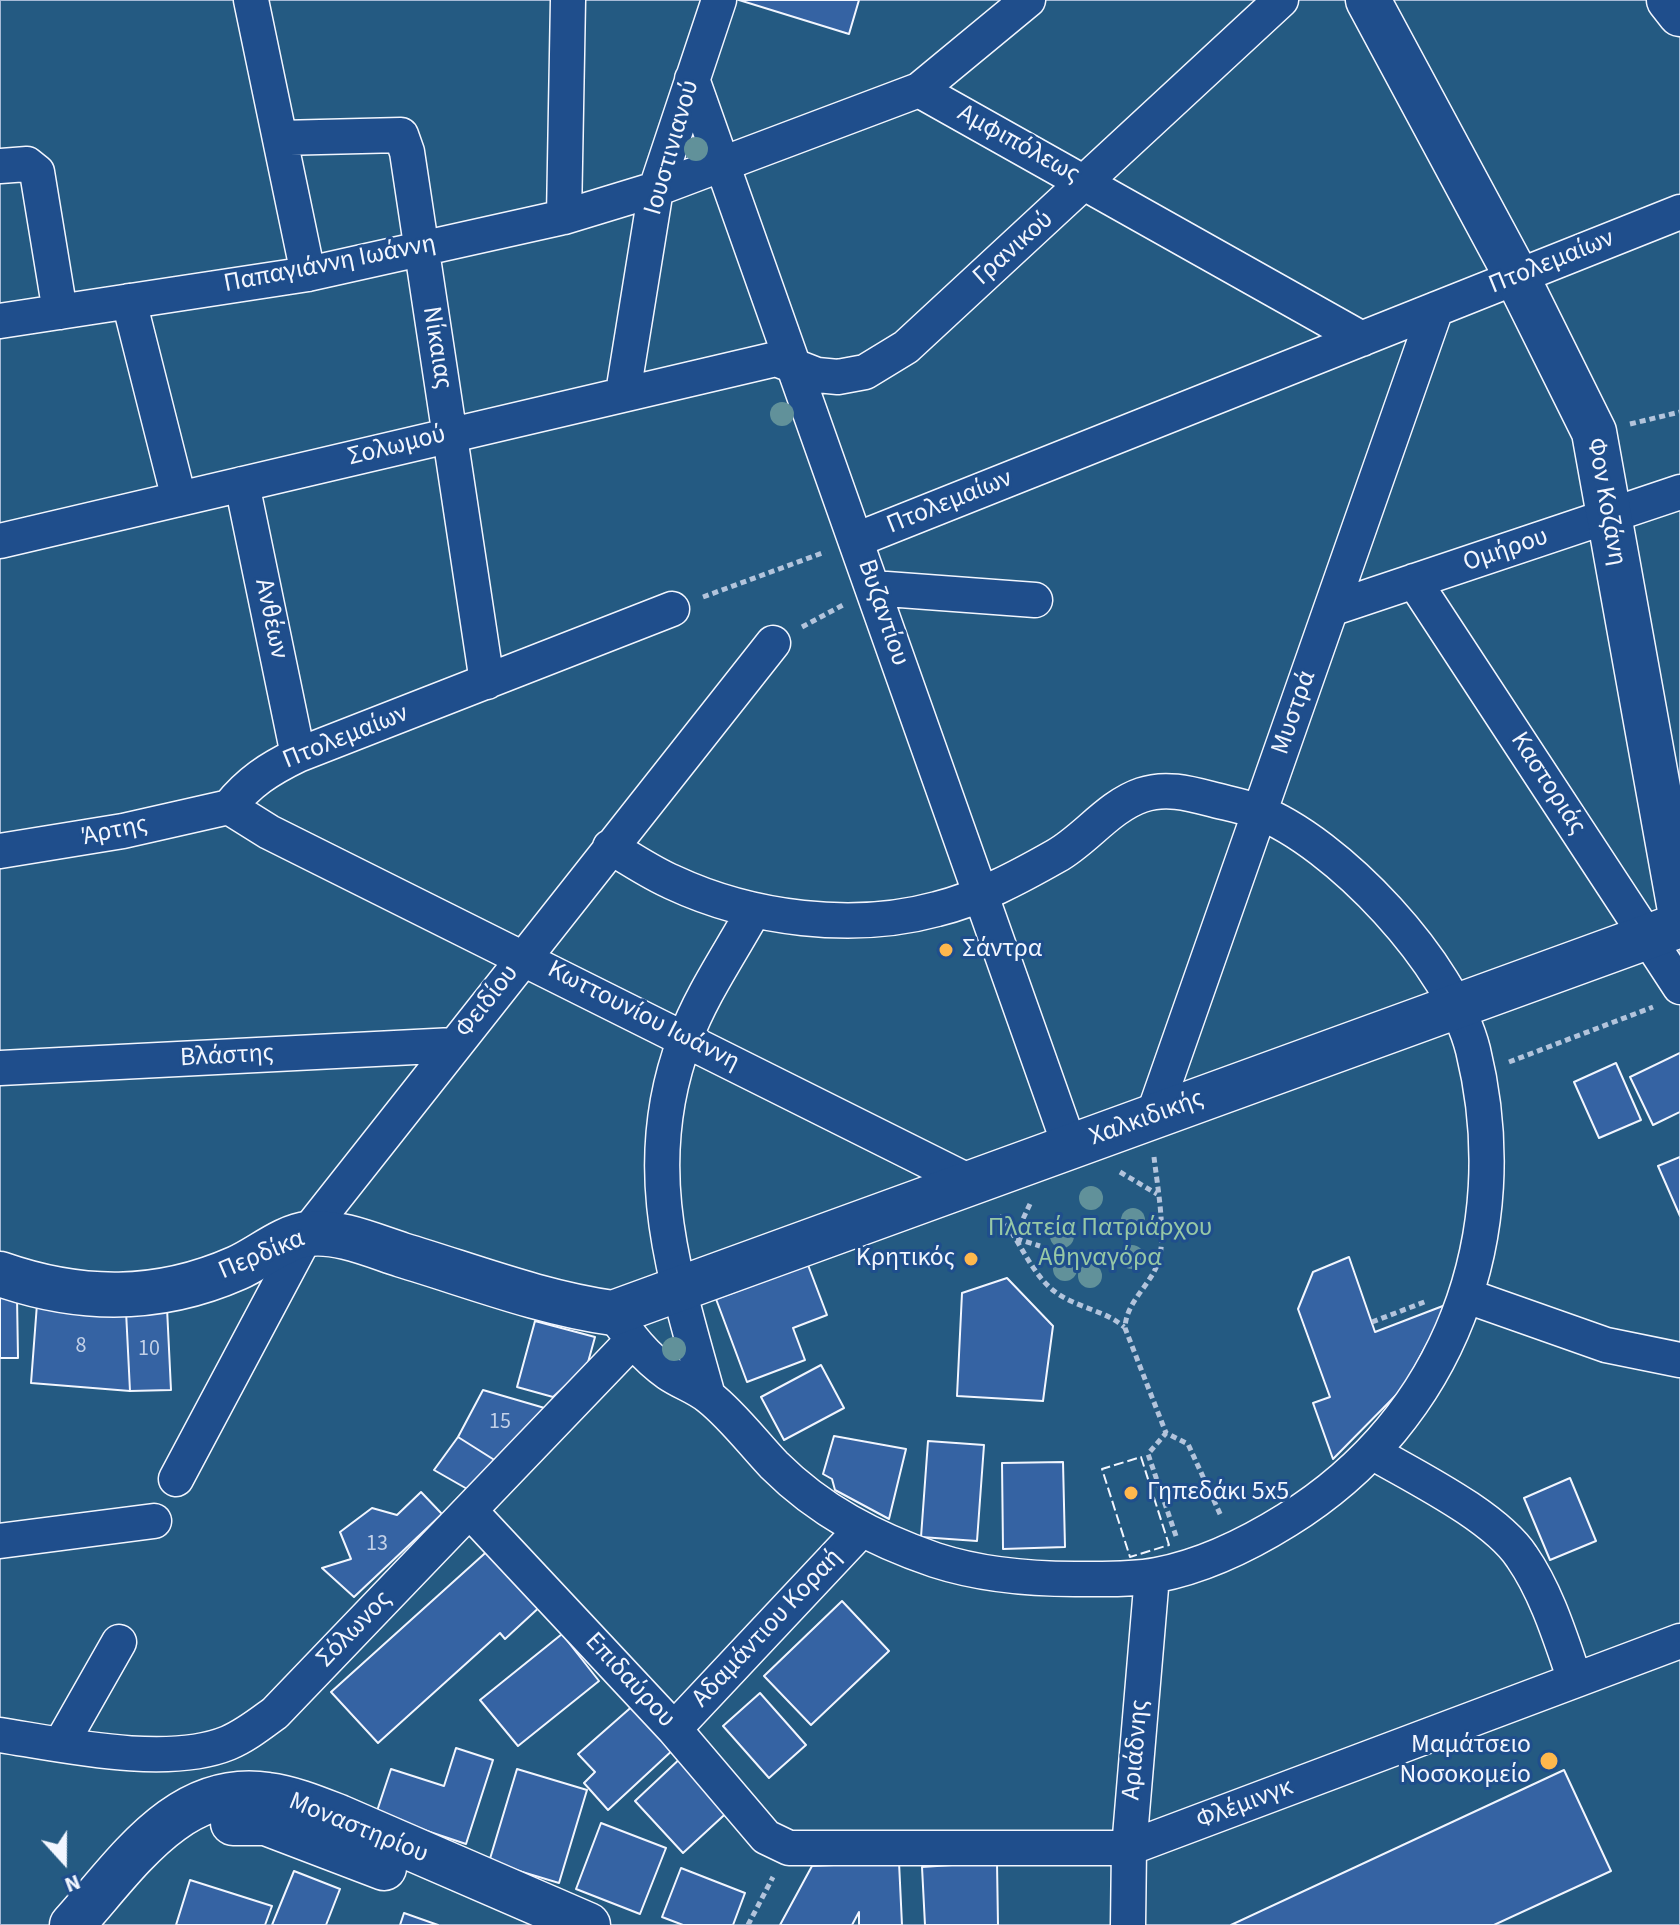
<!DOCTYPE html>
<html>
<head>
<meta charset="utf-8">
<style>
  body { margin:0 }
  #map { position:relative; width:1680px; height:1925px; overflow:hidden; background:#1f4e8c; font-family:"Source Sans 3",sans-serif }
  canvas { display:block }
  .north { position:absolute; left:24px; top:1821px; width:80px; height:80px; -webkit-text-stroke:6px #1f4e8c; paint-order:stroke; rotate:159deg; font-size:22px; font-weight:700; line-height:32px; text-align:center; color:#f2f6ff }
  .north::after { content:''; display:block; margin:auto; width:28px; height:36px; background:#f2f6ff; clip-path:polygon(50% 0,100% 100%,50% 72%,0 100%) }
</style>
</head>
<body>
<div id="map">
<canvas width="1680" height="1925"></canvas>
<div class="north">N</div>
</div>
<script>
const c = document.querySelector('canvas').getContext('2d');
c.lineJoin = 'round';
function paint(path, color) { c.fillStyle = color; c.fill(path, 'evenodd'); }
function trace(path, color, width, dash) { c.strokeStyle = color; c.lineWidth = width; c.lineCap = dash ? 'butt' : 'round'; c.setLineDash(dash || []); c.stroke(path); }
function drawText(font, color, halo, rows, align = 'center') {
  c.font = font + ' "Source Sans 3",sans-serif'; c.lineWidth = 6; c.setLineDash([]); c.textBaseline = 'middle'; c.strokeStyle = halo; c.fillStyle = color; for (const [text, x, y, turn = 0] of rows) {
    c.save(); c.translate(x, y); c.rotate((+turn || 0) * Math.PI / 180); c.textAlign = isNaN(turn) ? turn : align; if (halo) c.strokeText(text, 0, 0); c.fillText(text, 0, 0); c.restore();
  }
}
const green = new Path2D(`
  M 0,0 L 1680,0 L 1680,1925 L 0,1925 Z`);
paint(green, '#245a82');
trace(green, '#a8bbd7', 2);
const building = new Path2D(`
  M 739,0 L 859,0 L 849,34 Z
  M 1680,1053 L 1680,1112 L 1653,1125 L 1630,1077 Z
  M 1616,1063 L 1641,1120 L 1599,1138 L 1574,1082 Z
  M 1680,1157 L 1680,1216 L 1658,1166 Z
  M 1349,1257 L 1375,1332 L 1448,1304 L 1404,1387 L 1333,1459 L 1313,1403 L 1330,1397 L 1298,1309 L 1313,1272 Z
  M 808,1265 L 827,1315 L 793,1328 L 805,1360 L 747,1382 L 716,1299 Z
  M 1007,1278 L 1053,1326 L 1043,1401 L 957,1396 L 962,1293 Z
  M 0,1292 L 17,1297 L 18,1358 L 0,1358 Z
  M 37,1304 L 126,1311 L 130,1391 L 31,1383 Z
  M 167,1308 L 171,1390 L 130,1391 L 126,1311 Z
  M 535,1321 L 595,1337 L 587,1366 L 553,1397 L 517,1387 Z
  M 821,1365 L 844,1408 L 784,1440 L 761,1397 Z
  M 483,1390 L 548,1409 L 496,1461 L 458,1437 Z
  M 834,1436 L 906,1449 L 889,1519 L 835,1490 L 832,1479 L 823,1474 Z
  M 458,1437 L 496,1461 L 469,1490 L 434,1470 Z
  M 928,1441 L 984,1445 L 977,1541 L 921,1537 Z
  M 1063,1462 L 1065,1547 L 1003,1549 L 1002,1463 Z
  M 1570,1478 L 1596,1541 L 1550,1560 L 1524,1498 Z
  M 421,1492 L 442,1514 L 354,1597 L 322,1568 L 351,1559 L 340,1532 L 372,1508 L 397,1515 Z
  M 493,1546 L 544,1603 L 505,1639 L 500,1633 L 378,1743 L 331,1692 Z
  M 842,1601 L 889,1651 L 811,1725 L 764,1676 Z
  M 562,1634 L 599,1681 L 518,1746 L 480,1700 Z
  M 760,1693 L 806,1745 L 769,1778 L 723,1726 Z
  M 636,1703 L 676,1747 L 608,1810 L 584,1783 L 595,1772 L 578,1754 Z
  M 456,1748 L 493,1760 L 466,1844 L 376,1814 L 391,1769 L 444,1786 Z
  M 685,1754 L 734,1806 L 683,1853 L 635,1801 Z
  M 517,1769 L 587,1790 L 559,1883 L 489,1862 Z
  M 1564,1770 L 1611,1871 L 1494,1925 L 1231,1925 Z
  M 601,1823 L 666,1848 L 640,1914 L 576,1889 Z
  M 899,1862 L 902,1925 L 859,1925 L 859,1912 L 852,1925 L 780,1925 L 812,1866 Z
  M 997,1862 L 998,1925 L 925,1925 L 922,1867 Z
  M 681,1868 L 745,1893 L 733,1925 L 683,1925 L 662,1917 Z
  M 294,1871 L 340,1889 L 326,1925 L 272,1925 Z
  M 190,1880 L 272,1906 L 265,1925 L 176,1925 Z
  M 404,1913 L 438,1925 L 400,1925 Z`);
paint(building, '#3563a3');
trace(building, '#f2f6ff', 2);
const street = new Path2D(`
  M 251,0 L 308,274
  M 692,79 L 1070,1147
  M 919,90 L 1362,339
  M 280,138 L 401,135 L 407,152 L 487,682
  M 0,166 L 27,164 L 37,172 L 60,312
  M 564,217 L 568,0
  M 129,301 L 179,499
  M 0,321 L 308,274 L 564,217 L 656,189 L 919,90 L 1028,0
  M 623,393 L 656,189 L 719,0
  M 242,484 L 298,755
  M 856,540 L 1680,212
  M 0,541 L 776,359 L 817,375 L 838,377 L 865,372 L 906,347 L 1281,0
  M 1414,581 L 1680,987
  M 873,588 L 1035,600
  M 1331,609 L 1680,492
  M 229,807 L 269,832 L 972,1183
  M 229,807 C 249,782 269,769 298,755 L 672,609
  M 610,847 C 631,859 651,873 672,882 C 751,919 853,932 937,909 C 978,899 1019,877 1056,856 C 1085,840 1109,806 1142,795 C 1165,787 1188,793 1211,799 C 1226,803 1242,806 1256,811 C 1338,842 1452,965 1473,1050 C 1518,1234 1450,1419 1287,1520 C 1247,1545 1204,1566 1157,1575 C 1131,1580 1102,1579 1075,1579 C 1027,1579 981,1575 935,1560 C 874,1539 820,1511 774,1465 C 753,1443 733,1416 709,1397 C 697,1387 681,1382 668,1373 C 645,1357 629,1336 613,1313
  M 0,851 L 123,831 L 229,807
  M 0,1068 L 454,1045
  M 1153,1116 L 1436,309
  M 1467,1296 L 1606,1345 L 1680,1360
  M 708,1396 C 674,1273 637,1166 685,1039 C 701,995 731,952 754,910
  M 1372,1452 C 1415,1477 1495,1516 1522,1557 C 1547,1593 1561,1640 1575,1680
  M 176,1479 L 307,1233 L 773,643
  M 470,1511 L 674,1729 L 766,1837 L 789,1848 L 1129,1848 L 1680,1641
  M 0,1541 L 154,1521
  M 674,1729 L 861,1530
  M 0,1735 C 63,1745 167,1768 228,1743 C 245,1736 260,1724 275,1713 L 632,1341
  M 61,1744 L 119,1642
  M 1128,1925 L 1129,1848 L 1152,1576`);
const secondary = new Path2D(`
  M 1368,0 L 1517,277 L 1594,432 L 1680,910
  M 1669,0 L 1680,14
  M 0,1274 C 80,1302 158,1303 237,1268 C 258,1259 285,1236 308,1234 C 338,1230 374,1246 402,1255 C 472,1276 541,1303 613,1313 L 1680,925`);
const primary = new Path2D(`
  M 233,1823 L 266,1823 L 384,1868
  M 72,1925 C 125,1867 178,1781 268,1795 C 292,1798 316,1808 339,1817 L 588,1925`);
trace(street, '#f2f6ff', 37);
trace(secondary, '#f2f6ff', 47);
trace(primary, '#f2f6ff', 47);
trace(new Path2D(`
  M 1630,424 L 1680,412
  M 703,597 L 825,552
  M 802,627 L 843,605
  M 1509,1062 L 1653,1007
  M 1154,1157 C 1157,1184 1167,1237 1158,1263 C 1149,1287 1126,1302 1125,1328 L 1166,1433
  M 1120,1172 L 1157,1194
  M 1030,1204 L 1014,1238 L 1040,1246
  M 999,1216 C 1020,1239 1029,1271 1054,1291 C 1076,1308 1105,1310 1124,1327
  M 1372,1322 L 1427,1301
  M 1176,1536 L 1148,1454 L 1166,1433 L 1188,1444 L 1221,1516
  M 748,1925 L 773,1877`), '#b3c4dc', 5, [6, 4]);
trace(street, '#1f4e8c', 34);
trace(secondary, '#1f4e8c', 44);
trace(primary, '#1f4e8c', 44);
trace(new Path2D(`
  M 1141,1457 L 1169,1545 L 1130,1557 L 1102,1469 Z`), '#f2f6ff', 2, [10, 4]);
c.fillStyle = '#61919a';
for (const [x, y] of [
  [696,149],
  [782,414],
  [1091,1198],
  [1133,1220],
  [1062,1236],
  [1132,1257],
  [1065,1269],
  [1090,1276],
  [674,1349]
]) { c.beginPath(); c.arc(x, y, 12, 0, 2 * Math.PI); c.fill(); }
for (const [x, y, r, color] of [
  [946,950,8,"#ffb74d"],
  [971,1259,8,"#ffb74d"],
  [1131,1493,8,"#ffb74d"],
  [1549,1761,10,"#ffb74d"]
]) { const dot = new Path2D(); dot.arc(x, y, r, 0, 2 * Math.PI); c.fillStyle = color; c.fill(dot); trace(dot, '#1f4e8c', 3); }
drawText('22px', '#c3d1e8', null, [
  ["8",81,1347],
  ["10",149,1350],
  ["15",500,1423],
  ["13",377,1545]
]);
drawText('26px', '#f2f6ff', '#1f4e8c', [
  ["Αμφιπόλεως",1018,145,29],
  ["Ιουστινιανού",673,148,-74],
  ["Γρανικού",1014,249,-42],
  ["Πτολεμαίων",1552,263,-22],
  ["Παπαγιάννη Ιωάννη",330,265,-11],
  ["Νίκαιας",436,348,81],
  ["Σολωμού",397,447,-14],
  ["Φον Κοζάνη",1605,502,80],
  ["Πτολεμαίων",950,503,-22],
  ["Ομήρου",1506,551,-19],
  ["Βυζαντίου",882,613,71],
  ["Ανθέων",270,619,78],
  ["Μυστρά",1295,713,-71],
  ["Πτολεμαίων",346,738,-22],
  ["Καστοριάς",1547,784,57],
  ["Άρτης",115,832,-12],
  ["Φειδίου",488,1002,-52],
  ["Κωττουνίου Ιωάννη",643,1017,27],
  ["Βλάστης",227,1057,-3],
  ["Χαλκιδικής",1147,1119,-20],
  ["Περδίκα",262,1256,-23],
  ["Αδαμάντιου Κοραή",768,1629,-47],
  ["Σόλωνος",355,1630,-46],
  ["Επιδαύρου",629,1681,47],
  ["Αριάδνης",1137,1750,-85],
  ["Φλέμινγκ",1245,1805,-21],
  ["Μοναστηρίου",358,1829,22]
]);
drawText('26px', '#f2f6ff', '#1f4e8c', [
  ["Σάντρα",962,950],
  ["Κρητικός",955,1259,"right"],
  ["Γηπεδάκι 5x5",1147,1493],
  ["Μαμάτσειο",1531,1746,"right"],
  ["Νοσοκομείο",1531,1776,"right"]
], 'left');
drawText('26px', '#97c8a6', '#1f4e8c', [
  ["Πλατεία Πατριάρχου",1100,1229],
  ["Αθηναγόρα",1100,1259]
]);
</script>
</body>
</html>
